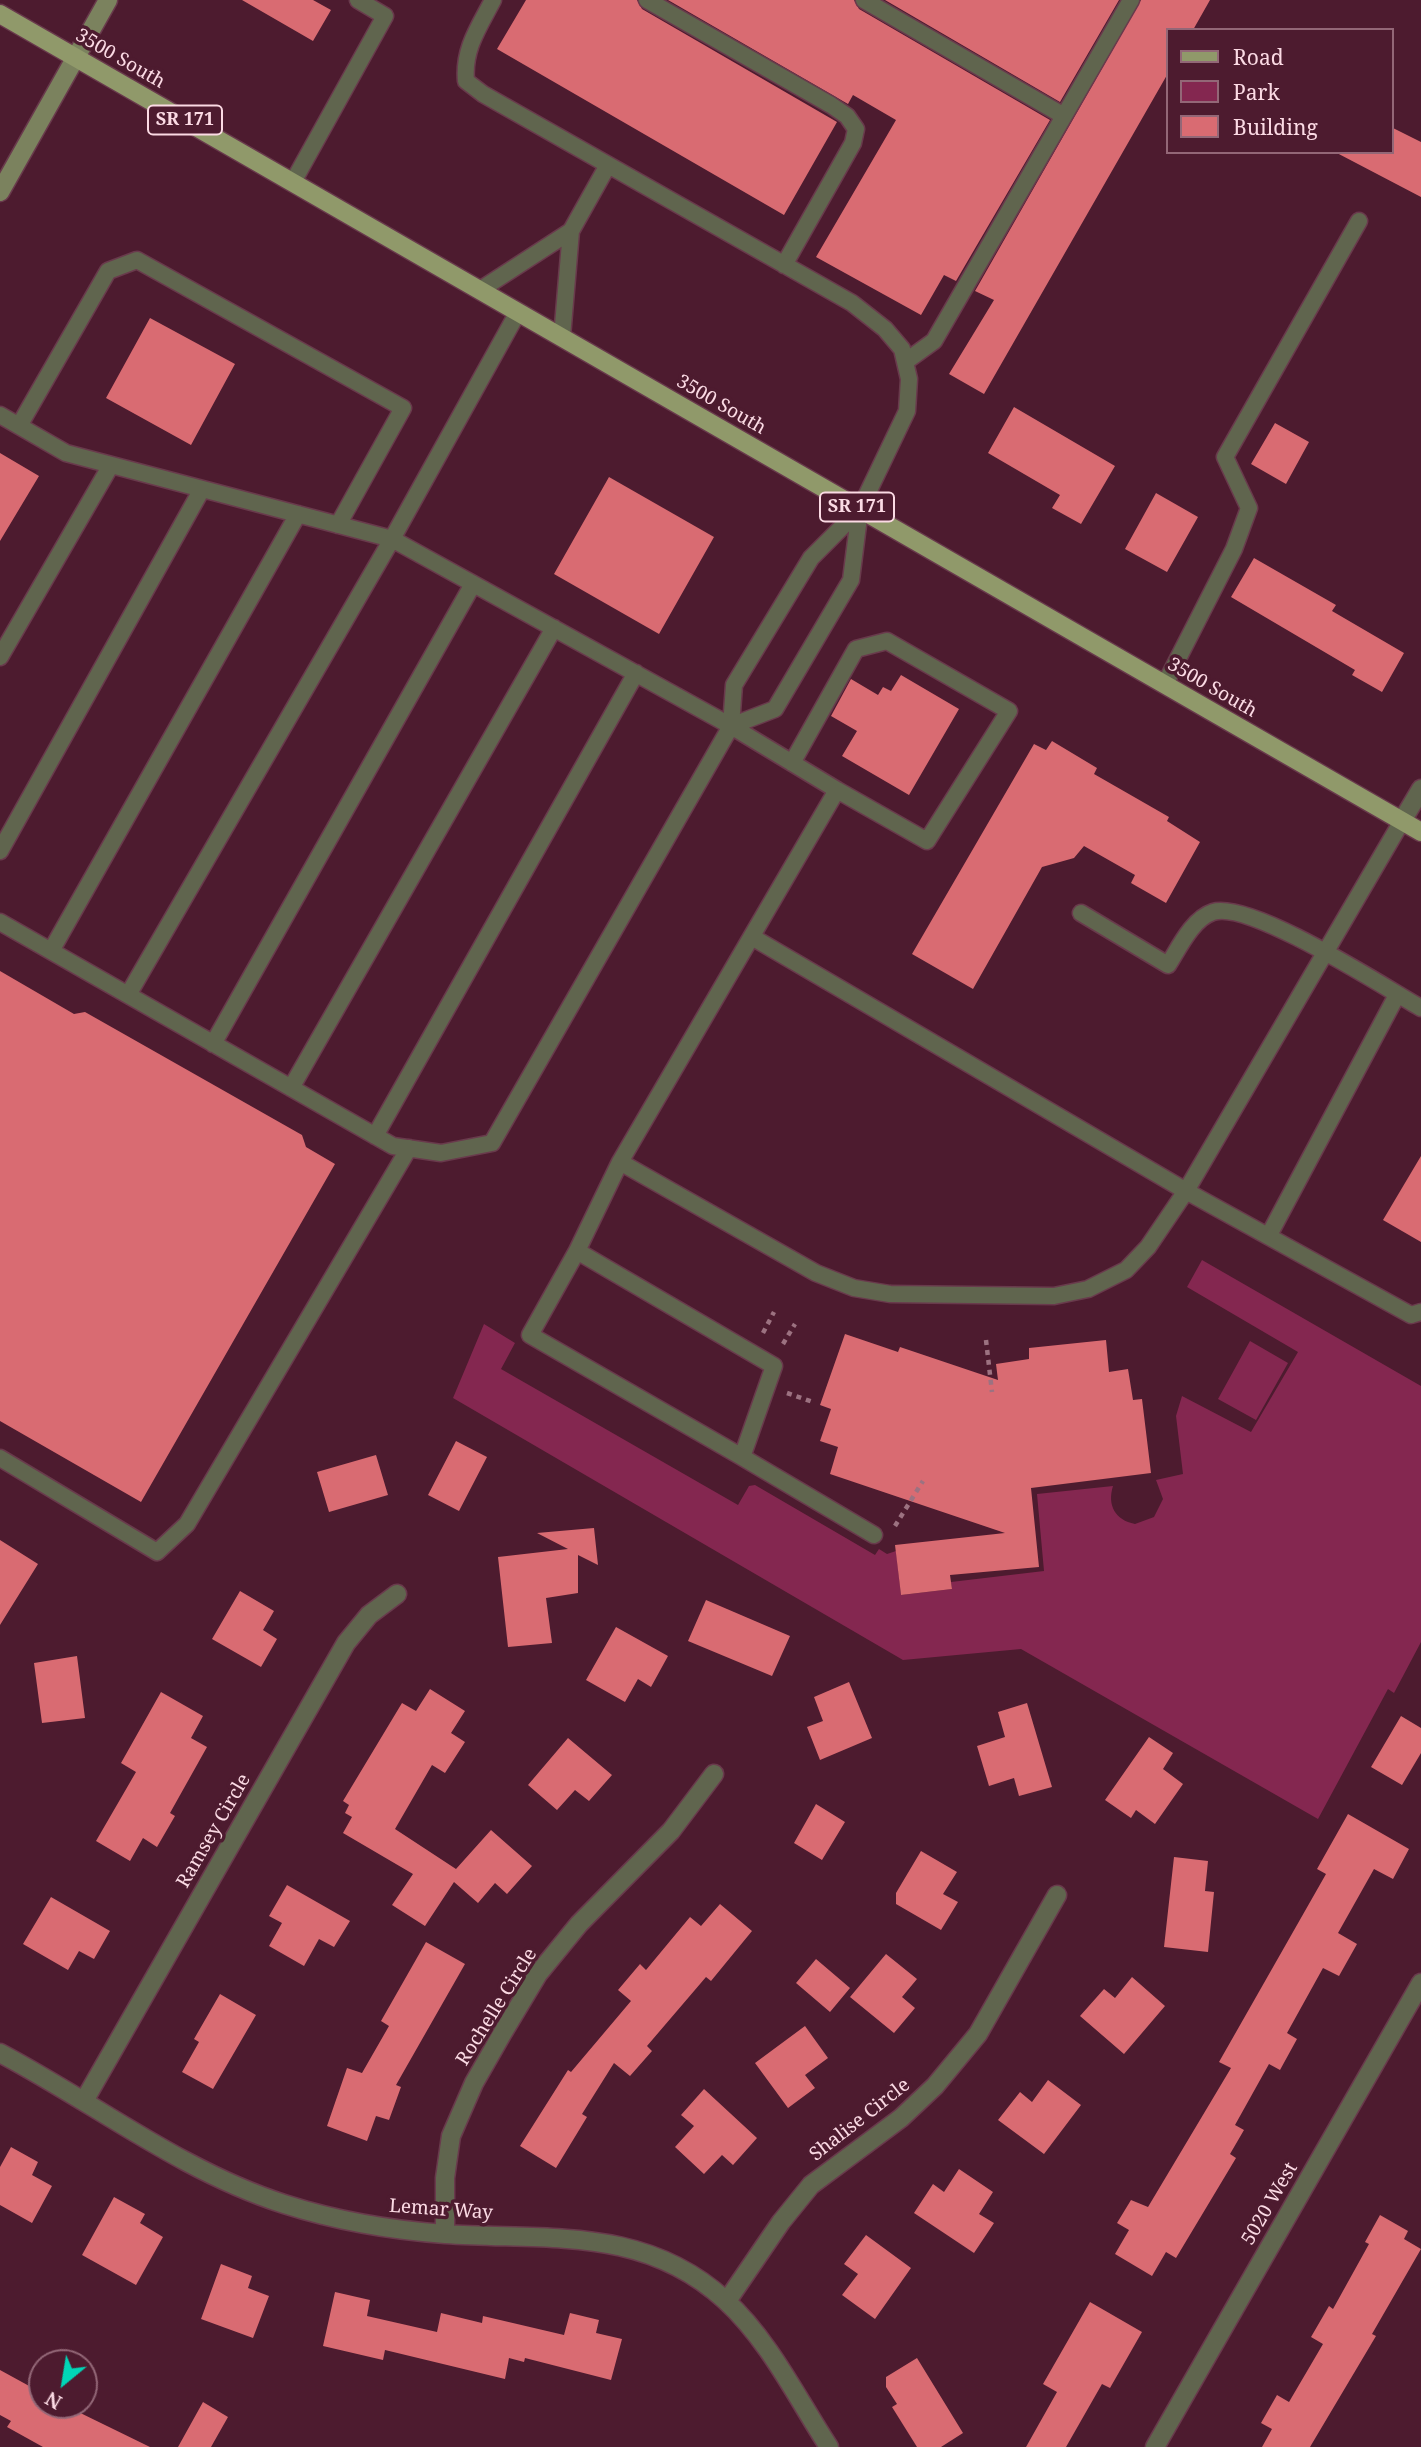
<!DOCTYPE html>
<html>
<head>
<meta charset="utf-8">
<style>
  body { margin:0 }
  #map { position:relative; width:1421px; height:2447px; overflow:hidden; background:#4d1b2f; font-family:"Noto Serif",serif }
  canvas { display:block }
  .legend { position:absolute; left:1166px; top:28px; width:228px; height:126px; box-sizing:border-box; background:#4d1b2f; border:2px solid #936777; margin:0; padding:9px 12px; list-style:none; font-size:21px; color:#fbdae4 }
  .legend li { display:flex; align-items:center; gap:14px; height:35px }
  .legend b { width:35px; border:2px solid #936777 }
  .north { position:absolute; left:28px; top:2349px; width:70px; height:70px; box-sizing:border-box; background:#4d1b2f; border:2px solid #936777; border-radius:50%; rotate:210deg; font-size:19px; font-weight:700; line-height:28px; text-align:center; color:#fbdae4 }
  .north::after { content:''; display:block; margin:auto; width:24px; height:32px; background:#01d5b7; clip-path:polygon(50% 0,100% 100%,50% 72%,0 100%) }
</style>
</head>
<body>
<div id="map">
<canvas width="1421" height="2447"></canvas>
<ul class="legend">
<li><b style="height:9px;background:#90996a"></b>Road</li>
<li><b style="height:19px;background:#842750"></b>Park</li>
<li><b style="height:19px;background:#d96b72"></b>Building</li>
</ul>
<div class="north">N</div>
</div>
<script>
const c = document.querySelector('canvas').getContext('2d');
c.lineJoin = 'round';
function paint(path, color) { c.fillStyle = color; c.fill(path, 'evenodd'); }
function trace(path, color, width, dash) { c.strokeStyle = color; c.lineWidth = width; c.lineCap = dash ? 'butt' : 'round'; c.setLineDash(dash || []); c.stroke(path); }
function drawText(font, color, halo, rows, align = 'center') {
  c.font = font + ' "Noto Serif",serif'; c.lineWidth = 7; c.setLineDash([]); c.textBaseline = 'middle'; c.strokeStyle = halo; c.fillStyle = color; for (const [text, x, y, turn = 0] of rows) {
    c.save(); c.translate(x, y); c.rotate((+turn || 0) * Math.PI / 180); c.textAlign = isNaN(turn) ? turn : align; if (halo) c.strokeText(text, 0, 0); c.fillText(text, 0, 0); c.restore();
  }
}
paint(new Path2D(`
  M 1202,1260 L 1421,1386 L 1421,1642 L 1394,1693 L 1388,1689 L 1318,1819 L 1021,1649 L 903,1660 L 453,1398 L 484,1324 L 515,1343 L 501,1369 L 738,1505 L 749,1486 L 755,1485 L 875,1555 L 879,1549 L 887,1554 L 896,1551 L 901,1595 L 952,1589 L 951,1582 L 1044,1571 L 1037,1494 L 1113,1486 C 1107,1505 1115,1520 1135,1524 L 1154,1517 L 1163,1499 L 1156,1480 L 1183,1474 L 1176,1416 L 1182,1396 L 1251,1432 L 1298,1352 L 1187,1287 Z
  M 1250,1341 L 1288,1363 L 1256,1420 L 1218,1399 Z`), '#842750');
paint(new Path2D(`
  M 242,0 L 313,0 L 331,10 L 313,41 Z
  M 526,0 L 637,0 L 642,9 L 837,122 L 784,215 L 497,49 Z
  M 668,0 L 854,0 L 859,9 L 1050,120 L 956,281 L 944,275 L 921,315 L 816,257 L 896,120 L 853,95 L 848,104 Z
  M 885,0 L 1119,0 L 1060,102 Z
  M 1141,0 L 1210,0 L 1193,30 L 1167,30 L 1167,75 L 984,394 L 949,374 L 994,300 L 975,291 Z
  M 1391,127 L 1421,142 L 1421,197 L 1335,152 L 1391,152 Z
  M 150,318 L 235,364 L 191,445 L 106,398 Z
  M 1014,407 L 1115,466 L 1081,524 L 1052,508 L 1060,495 L 988,453 Z
  M 1275,423 L 1309,442 L 1286,484 L 1251,464 Z
  M 0,453 L 39,476 L 0,541 Z
  M 609,477 L 714,537 L 659,634 L 554,574 Z
  M 1156,493 L 1198,517 L 1167,572 L 1125,549 Z
  M 1254,558 L 1336,605 L 1332,611 L 1404,653 L 1382,692 L 1352,675 L 1355,670 L 1231,597 Z
  M 901,675 L 959,709 L 909,795 L 842,756 L 857,731 L 831,716 L 851,679 L 878,695 L 883,687 L 891,691 Z
  M 1052,741 L 1097,768 L 1094,774 L 1169,817 L 1167,821 L 1200,842 L 1166,903 L 1131,883 L 1135,875 L 1084,846 L 1074,858 L 1042,867 L 973,989 L 912,954 L 1034,744 L 1046,750 Z
  M 0,971 L 74,1014 L 85,1012 L 302,1135 L 306,1147 L 335,1164 L 141,1502 L 0,1421 Z
  M 1421,1156 L 1421,1242 L 1383,1220 Z
  M 845,1334 L 898,1352 L 900,1347 L 998,1380 L 996,1364 L 1029,1359 L 1029,1348 L 1106,1340 L 1109,1372 L 1128,1369 L 1133,1400 L 1142,1399 L 1151,1473 L 1031,1488 L 1039,1567 L 950,1575 L 952,1589 L 901,1595 L 895,1545 L 1005,1533 L 830,1474 L 838,1447 L 820,1441 L 831,1409 L 820,1405 Z
  M 456,1441 L 487,1457 L 459,1511 L 428,1495 Z
  M 376,1455 L 388,1495 L 329,1512 L 317,1472 Z
  M 594,1528 L 598,1565 L 578,1555 L 578,1593 L 546,1598 L 552,1643 L 508,1647 L 498,1557 L 568,1549 L 537,1533 Z
  M 0,1540 L 38,1564 L 0,1625 Z
  M 240,1591 L 274,1611 L 263,1630 L 277,1639 L 261,1667 L 212,1639 Z
  M 706,1600 L 790,1636 L 772,1676 L 688,1641 Z
  M 616,1627 L 668,1656 L 651,1687 L 638,1679 L 625,1702 L 586,1680 Z
  M 77,1656 L 85,1718 L 42,1723 L 34,1663 Z
  M 849,1682 L 872,1738 L 820,1760 L 807,1727 L 823,1721 L 814,1697 Z
  M 430,1689 L 465,1711 L 451,1733 L 465,1742 L 445,1773 L 432,1765 L 395,1829 L 456,1869 L 491,1830 L 532,1866 L 507,1894 L 495,1883 L 478,1903 L 454,1882 L 425,1926 L 392,1905 L 413,1874 L 343,1833 L 352,1817 L 345,1813 L 349,1805 L 343,1801 L 402,1703 L 416,1711 Z
  M 161,1692 L 203,1716 L 191,1738 L 207,1747 L 170,1813 L 175,1816 L 157,1847 L 143,1838 L 130,1861 L 96,1841 L 136,1772 L 121,1763 Z
  M 1027,1703 L 1052,1787 L 1019,1796 L 1014,1778 L 989,1786 L 977,1746 L 1005,1737 L 998,1712 Z
  M 1401,1716 L 1421,1728 L 1421,1753 L 1402,1785 L 1371,1767 Z
  M 1149,1737 L 1173,1753 L 1163,1769 L 1183,1784 L 1155,1824 L 1136,1810 L 1131,1818 L 1105,1800 Z
  M 568,1738 L 612,1775 L 589,1801 L 575,1790 L 557,1810 L 528,1785 Z
  M 816,1804 L 845,1822 L 822,1860 L 794,1843 Z
  M 1348,1814 L 1409,1849 L 1393,1879 L 1374,1869 L 1338,1933 L 1357,1944 L 1339,1976 L 1323,1968 L 1287,2033 L 1297,2039 L 1280,2070 L 1269,2064 L 1235,2125 L 1244,2130 L 1230,2154 L 1236,2158 L 1176,2258 L 1166,2252 L 1152,2276 L 1115,2254 L 1129,2230 L 1117,2223 L 1131,2200 L 1148,2207 L 1231,2068 L 1219,2062 L 1326,1874 L 1317,1869 Z
  M 921,1851 L 957,1872 L 943,1894 L 958,1902 L 941,1930 L 896,1904 L 896,1893 Z
  M 1174,1857 L 1208,1861 L 1205,1891 L 1214,1892 L 1208,1952 L 1164,1947 Z
  M 287,1885 L 350,1921 L 334,1947 L 319,1939 L 304,1966 L 269,1946 L 282,1923 L 269,1916 Z
  M 51,1897 L 110,1931 L 94,1959 L 79,1951 L 68,1970 L 23,1944 Z
  M 720,1904 L 752,1931 L 711,1981 L 706,1977 L 647,2046 L 652,2051 L 630,2076 L 614,2063 L 582,2114 L 587,2117 L 556,2168 L 520,2146 L 568,2070 L 571,2072 L 631,2001 L 618,1990 L 640,1964 L 646,1970 L 690,1917 L 701,1926 Z
  M 426,1942 L 465,1964 L 396,2085 L 401,2087 L 389,2120 L 376,2116 L 367,2141 L 327,2126 L 347,2068 L 362,2073 L 389,2026 L 381,2021 Z
  M 886,1954 L 917,1979 L 902,1997 L 915,2008 L 894,2033 L 850,1997 Z
  M 816,1959 L 850,1988 L 830,2012 L 796,1983 Z
  M 1132,1977 L 1165,2006 L 1124,2054 L 1080,2016 L 1104,1989 L 1115,1998 Z
  M 220,1994 L 256,2015 L 213,2089 L 182,2072 L 199,2042 L 194,2039 Z
  M 805,2026 L 828,2058 L 805,2075 L 815,2088 L 788,2108 L 755,2063 Z
  M 1048,2080 L 1081,2105 L 1044,2154 L 998,2120 L 1020,2092 L 1032,2102 Z
  M 704,2089 L 757,2138 L 733,2165 L 722,2155 L 704,2174 L 675,2147 L 694,2126 L 681,2115 Z
  M 11,2147 L 38,2162 L 32,2175 L 52,2186 L 32,2223 L 0,2205 L 0,2167 Z
  M 959,2169 L 993,2192 L 979,2214 L 994,2223 L 974,2253 L 914,2213 L 933,2184 L 944,2192 Z
  M 114,2197 L 145,2214 L 140,2223 L 163,2237 L 136,2285 L 82,2255 Z
  M 1380,2215 L 1408,2231 L 1404,2239 L 1421,2249 L 1372,2334 L 1376,2336 L 1310,2447 L 1262,2447 L 1272,2429 L 1261,2423 L 1277,2395 L 1289,2402 L 1323,2344 L 1311,2337 L 1329,2306 L 1333,2309 L 1369,2244 L 1365,2242 Z
  M 866,2235 L 911,2268 L 875,2319 L 842,2295 L 858,2274 L 844,2264 Z
  M 221,2264 L 252,2276 L 248,2288 L 269,2296 L 253,2338 L 201,2319 Z
  M 335,2292 L 370,2300 L 367,2316 L 437,2332 L 441,2313 L 482,2323 L 483,2316 L 564,2335 L 570,2313 L 599,2320 L 596,2333 L 622,2339 L 611,2380 L 525,2358 L 524,2362 L 509,2358 L 505,2379 L 385,2350 L 383,2360 L 323,2346 Z
  M 1090,2302 L 1142,2332 L 1110,2388 L 1102,2384 L 1066,2447 L 1026,2447 L 1057,2392 L 1043,2384 Z
  M 917,2358 L 963,2433 L 941,2447 L 917,2447 L 892,2407 L 897,2404 L 886,2387 L 886,2377 Z
  M 0,2370 L 42,2393 L 42,2405 L 64,2405 L 150,2447 L 43,2447 L 7,2427 L 11,2421 L 0,2415 Z
  M 203,2402 L 228,2417 L 211,2447 L 178,2447 Z`), '#d96b72');
const service = new Path2D(`
  M 647,0 L 831,105 L 847,116 L 856,129 L 853,143 L 784,265
  M 864,0 L 1064,116
  M 293,182 L 385,16 L 358,0
  M 571,231 L 608,165
  M 480,290 L 571,231 L 562,337
  M 905,362 L 934,341 L 1131,0
  M 0,415 L 66,453 L 392,539 L 731,726 L 837,790 L 620,1162 L 816,1273 L 854,1288 L 890,1294 L 1054,1296 L 1088,1289 L 1126,1270 L 1148,1247 L 1186,1191 L 1402,821
  M 19,426 L 108,271 L 137,260 L 403,408 L 338,525
  M 0,657 L 111,465
  M 1165,684 L 1234,549 L 1249,508 L 1225,457 L 1359,221
  M 731,726 L 775,709 L 851,580 L 860,509
  M 792,763 L 856,649 L 887,641 L 1009,711 L 927,841 L 837,790
  M 0,851 L 202,489
  M 1081,913 L 1168,965 C 1179,948 1192,919 1213,912 C 1250,900 1384,987 1421,1008
  M 0,922 L 393,1146 L 441,1153 L 492,1143 L 731,726 L 734,685 L 811,558 L 860,509 L 907,411 L 909,379 L 902,349 L 885,329 L 852,303 L 483,94 L 466,81 C 463,49 479,27 493,0
  M 752,937 L 1186,1191 L 1411,1315 L 1421,1312
  M 51,951 L 298,514
  M 128,995 L 392,539 L 518,312
  M 213,1044 L 473,584
  M 291,1088 L 554,628
  M 375,1136 L 636,673
  M 1269,1235 L 1397,995
  M 577,1251 L 774,1366 L 742,1457 L 530,1335 L 577,1251 L 620,1162
  M 742,1457 L 874,1535
  M 0,1458 L 157,1552 L 187,1524 L 409,1148`);
const minor = new Path2D(`
  M 1402,821 L 1421,789
  M 0,2053 C 95,2103 181,2171 284,2204 C 337,2221 390,2230 445,2234 C 547,2241 643,2225 725,2300 C 769,2340 797,2398 829,2447
  M 84,2101 L 346,1643 L 369,1615 L 397,1594
  M 445,2234 L 445,2178 L 451,2136 L 474,2083 L 502,2034 L 538,1974 L 579,1924 L 671,1831 L 714,1774
  M 727,2301 L 781,2222 L 811,2185 L 901,2118 L 935,2086 L 978,2034 L 1057,1895
  M 1155,2447 L 1421,1983`);
const secondary = new Path2D(`
  M 0,192 L 108,0`);
const primary = new Path2D(`
  M 0,14 L 1421,832`);
trace(service, '#693a4c', 19);
trace(minor, '#693a4c', 21);
trace(secondary, '#693a4c', 21);
trace(primary, '#693a4c', 21);
trace(new Path2D(`
  M 763,1333 L 774,1312
  M 986,1340 L 992,1392
  M 783,1344 L 795,1324
  M 787,1393 L 813,1402
  M 895,1526 L 923,1481`), '#9c7281', 4.5, [5, 5]);
trace(service, '#60654e', 16);
trace(minor, '#60654e', 18);
trace(secondary, '#7b825e', 18);
trace(primary, '#90996a', 18);
for (const [x, y, w] of [
  [185,120,74],
  [857,507,74]
]) { const box = new Path2D(); box.roundRect(x - w / 2, y - 14.5, w, 29, 5); c.fillStyle = '#4d1b2f'; c.fill(box); trace(box, '#fbdae4', 2); }
drawText('bold 18px', '#fbdae4', null, [
  ["SR 171",185,120],
  ["SR 171",857,507]
]);
drawText('19px', '#fbdae4', '#4d1b2f', [
  ["3500 South",120,59,30],
  ["3500 South",721,405,30],
  ["3500 South",1212,688,30],
  ["Ramsey Circle",214,1831,-60],
  ["Rochelle Circle",497,2007,-58],
  ["Shalise Circle",860,2120,-38],
  ["5020 West",1270,2204,-60],
  ["Lemar Way",441,2210,4]
]);
</script>
</body>
</html>
